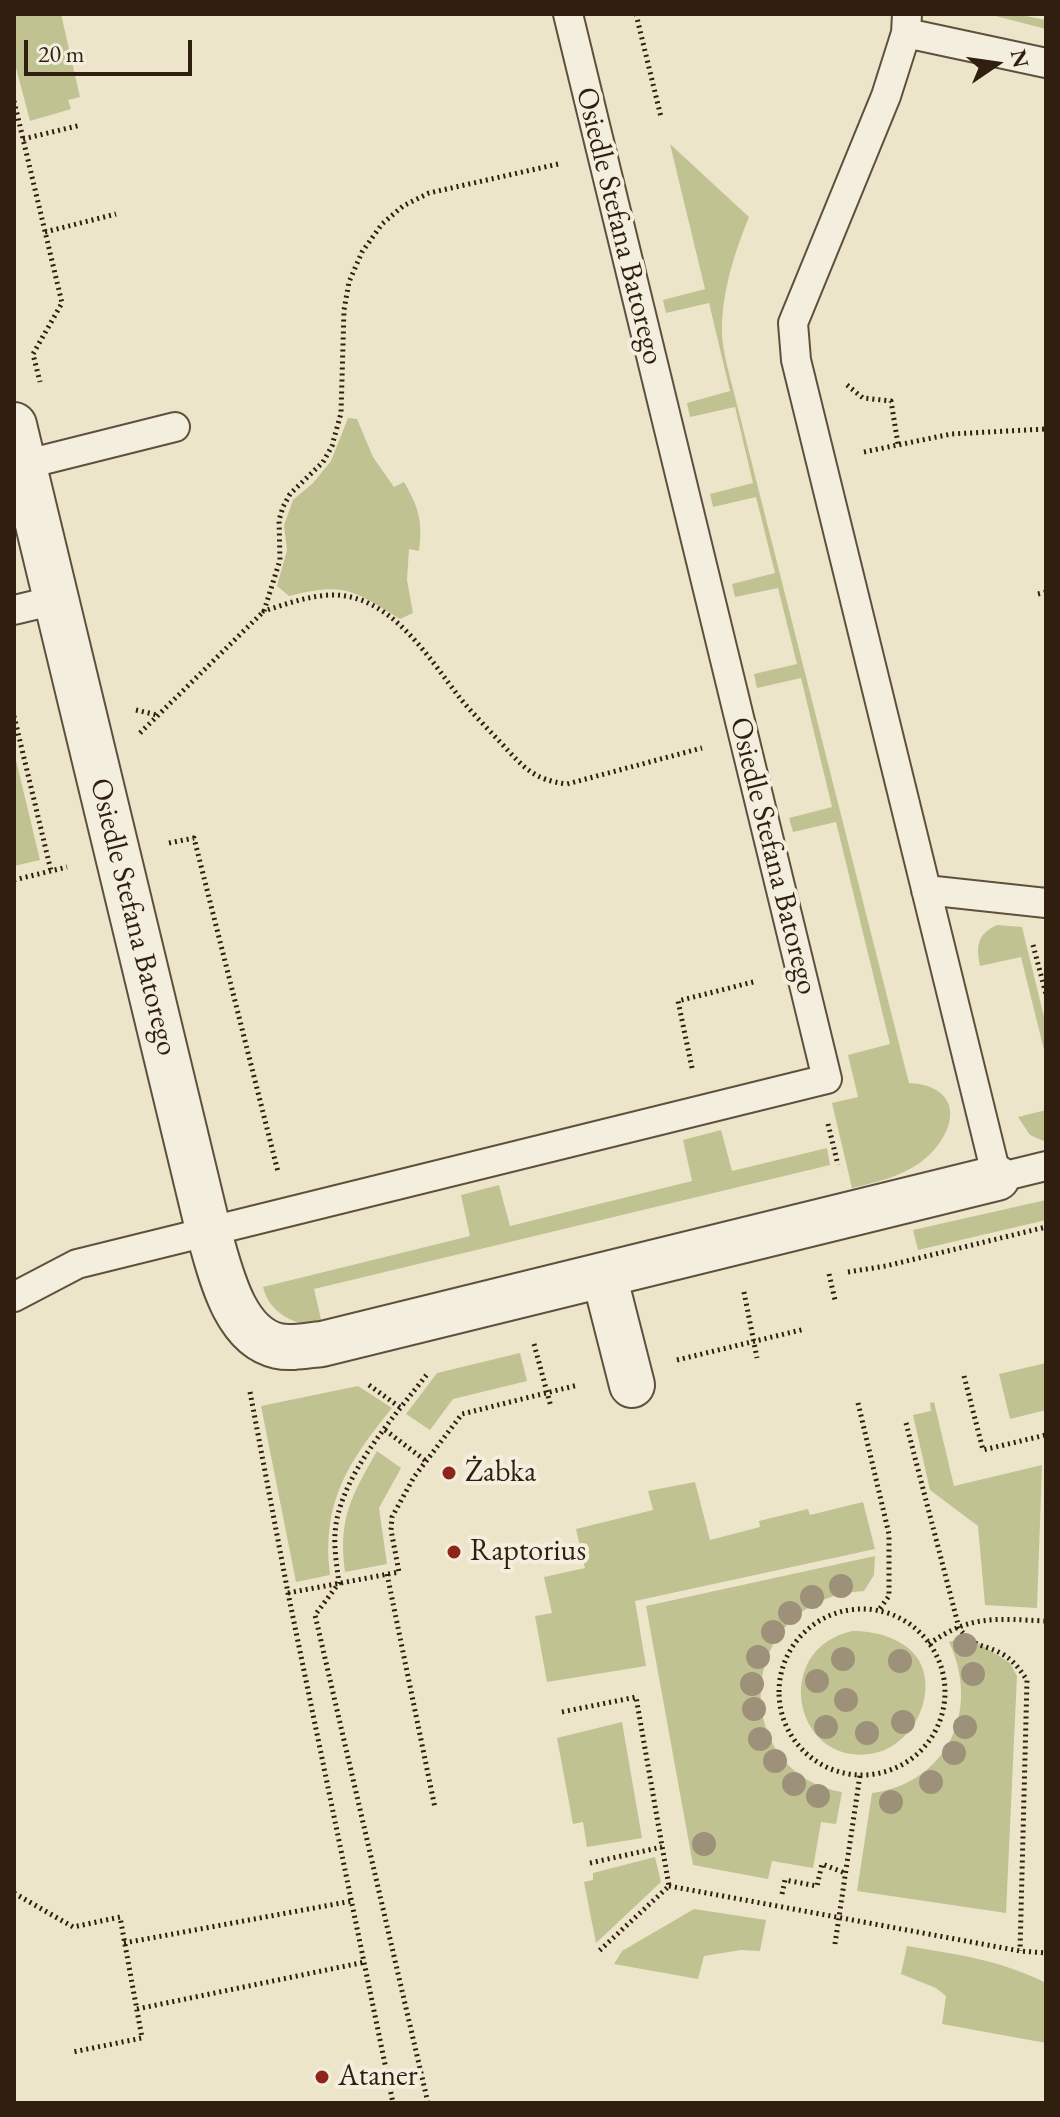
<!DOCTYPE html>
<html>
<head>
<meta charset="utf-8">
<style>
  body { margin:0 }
  #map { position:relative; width:1060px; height:2117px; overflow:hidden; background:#ede5ca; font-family:"EB Garamond",serif }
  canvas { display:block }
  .frame { position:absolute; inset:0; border:16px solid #301e0f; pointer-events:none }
  .north { position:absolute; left:956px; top:24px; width:80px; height:80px; -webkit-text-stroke:6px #f3eedd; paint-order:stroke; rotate:77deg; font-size:22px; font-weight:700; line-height:32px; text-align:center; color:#301e0f }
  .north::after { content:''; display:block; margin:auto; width:28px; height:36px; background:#301e0f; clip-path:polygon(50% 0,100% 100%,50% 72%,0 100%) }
  .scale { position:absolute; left:24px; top:40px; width:168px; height:36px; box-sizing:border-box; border:4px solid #301e0f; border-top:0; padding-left:10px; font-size:24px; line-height:28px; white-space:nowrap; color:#301e0f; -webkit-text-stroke:6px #f3eedd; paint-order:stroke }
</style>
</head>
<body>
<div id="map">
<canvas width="1060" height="2117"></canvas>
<div class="frame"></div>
<div class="north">N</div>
<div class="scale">20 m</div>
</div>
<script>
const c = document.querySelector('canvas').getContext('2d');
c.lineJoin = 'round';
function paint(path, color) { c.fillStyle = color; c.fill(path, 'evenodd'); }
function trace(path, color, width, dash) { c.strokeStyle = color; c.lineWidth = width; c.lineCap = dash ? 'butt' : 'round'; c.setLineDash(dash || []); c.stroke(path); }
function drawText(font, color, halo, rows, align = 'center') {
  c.font = font + ' "EB Garamond",serif'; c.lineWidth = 8; c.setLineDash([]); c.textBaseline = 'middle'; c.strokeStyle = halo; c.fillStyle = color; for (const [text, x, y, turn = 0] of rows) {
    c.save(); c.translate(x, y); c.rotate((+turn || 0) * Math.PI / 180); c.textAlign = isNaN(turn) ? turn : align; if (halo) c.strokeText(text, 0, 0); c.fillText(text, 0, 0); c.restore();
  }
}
paint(new Path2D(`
  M 14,14 L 61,14 L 80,97 L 68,100 L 71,109 L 30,121 L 14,60 Z
  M 988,14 L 1015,14 L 1046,20 L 1046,29 Z
  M 670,144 L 749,217 C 734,254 721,294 722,335 C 723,351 728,369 732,385 L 909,1083 C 966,1086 958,1134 921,1162 C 900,1177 877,1182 852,1188 L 832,1103 L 858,1097 L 848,1055 L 890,1044 L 836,822 L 793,832 L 789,818 L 832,807 L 801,678 L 757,688 L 754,674 L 797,664 L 778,588 L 735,597 L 732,584 L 775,573 L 756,497 L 713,507 L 710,494 L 753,483 L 735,407 L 690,417 L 687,403 L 730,391 L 709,303 L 666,313 L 663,300 L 705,289 Z
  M 348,418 L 357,419 L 373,457 L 394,487 L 404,482 C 419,508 423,521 419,551 L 409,549 L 407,580 L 413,613 L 400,619 C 353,590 344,582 289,596 L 277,586 L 287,550 L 284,525 L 293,500 L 313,483 L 331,461 Z
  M 14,752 L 40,860 L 14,866 Z
  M 997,925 L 1022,927 L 1046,1025 L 1046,1058 L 1021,957 L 980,966 C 976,946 977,934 997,925 Z
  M 1046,1110 L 1046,1142 L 1030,1135 L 1018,1117 Z
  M 721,1130 L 732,1171 L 827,1148 L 830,1165 L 314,1289 L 323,1328 C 296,1325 270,1315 263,1287 L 470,1236 L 461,1195 L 499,1185 L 510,1226 L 692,1181 L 683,1140 Z
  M 1046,1200 L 1046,1220 L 918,1250 L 913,1230 Z
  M 520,1353 L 527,1381 L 453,1399 L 430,1430 L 406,1414 L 437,1373 Z
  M 1046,1363 L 1046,1410 L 1010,1419 L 999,1374 Z
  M 358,1386 L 392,1408 C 348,1462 321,1503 330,1575 L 296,1582 L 261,1406 Z
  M 934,1402 L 954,1486 L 1042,1465 L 1037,1608 L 985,1605 L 978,1526 L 930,1490 L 913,1415 L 931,1411 L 930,1403 Z
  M 377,1451 L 401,1468 L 379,1508 L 387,1564 L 345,1572 C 338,1518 351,1497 377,1451 Z
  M 695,1482 L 710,1540 L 760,1527 L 759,1521 L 808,1509 L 810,1515 L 863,1502 L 875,1549 L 635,1601 L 646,1666 L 547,1682 L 535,1616 L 552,1613 L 544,1577 L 585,1568 L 576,1529 L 653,1510 L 648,1491 Z
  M 875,1556 L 874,1575 L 864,1591 C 732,1599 729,1773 842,1792 L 836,1824 L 821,1822 L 813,1868 L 772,1861 L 768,1879 L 693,1865 L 646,1606 Z
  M 852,1631 C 876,1631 904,1638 918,1659 C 939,1693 913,1745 875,1753 C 795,1770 769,1650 852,1631 Z
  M 967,1636 L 1010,1663 L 1017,1676 L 1006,1913 L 857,1891 L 872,1793 C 948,1783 981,1709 949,1642 Z
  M 622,1722 L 642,1838 L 587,1847 L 583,1822 L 573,1824 L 557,1738 Z
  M 655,1857 L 661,1882 L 596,1943 L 584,1882 L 593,1880 L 593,1873 Z
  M 694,1909 L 766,1920 L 760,1951 L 741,1950 L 704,1956 L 698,1979 L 614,1964 L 622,1951 Z
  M 907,1946 C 955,1954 1000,1960 1044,1982 L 1046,2043 L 942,2024 L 946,1996 L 936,1988 L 901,1974 Z`), '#c0c292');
const service = new Path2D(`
  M 907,14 L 906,33 L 886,96 L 793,323 L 796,360 L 997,1178 L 1046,1166
  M 906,33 L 1046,63
  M 23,465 L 175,427
  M 14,610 L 56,600
  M 926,890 L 1046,903
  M 14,1297 L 77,1264 L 827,1079 L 568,14`);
const minor = new Path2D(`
  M 14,425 L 209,1233 C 220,1270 233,1336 278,1346 C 291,1349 309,1345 322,1344 L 997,1178
  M 604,1275 L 632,1385`);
trace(service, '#5f503e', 32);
trace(minor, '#5f503e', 48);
trace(new Path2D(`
  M 636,14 L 661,117
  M 14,101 L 62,303 L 33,354 L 40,382
  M 23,139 L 81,125
  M 558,164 L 429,193 L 403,206 L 382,224 L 362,252 L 349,282 L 344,310 L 341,413 L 332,446 L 323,462 L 290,494 L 283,507 L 279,520 L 280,560 L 264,611 C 286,604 308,596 330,595 C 390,593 428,657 460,698 C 473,714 488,729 502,744 C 523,767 534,780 567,784 L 702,748
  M 45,232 L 116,214
  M 847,385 L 863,398 L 891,401 L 898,444
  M 864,452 L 951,434 L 1046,429
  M 1038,594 L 1046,592
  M 136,710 L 157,715
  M 14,716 L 51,871
  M 140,733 L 264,611
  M 169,843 L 194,838 L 278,1172
  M 14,880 L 67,867
  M 1033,945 L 1046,994
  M 692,1068 L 678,1001 L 757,981
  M 828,1124 L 838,1165
  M 848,1272 L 886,1266 L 1046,1227
  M 829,1274 L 835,1300
  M 744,1292 L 757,1358
  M 534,1344 L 551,1407
  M 677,1360 L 805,1329
  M 964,1376 L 983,1450 L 1046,1435
  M 369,1385 L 401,1408
  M 250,1392 L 288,1593 L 393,2103
  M 858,1403 L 889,1534 L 889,1596 L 878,1611
  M 906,1423 L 959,1628 C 976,1650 984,1643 1004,1655 C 1014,1661 1021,1671 1027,1680 L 1020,1951
  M 385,1430 L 426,1461
  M 387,1574 L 435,1808
  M 288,1593 L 399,1572 L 391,1530 L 392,1517 L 414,1477 L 462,1414 L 578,1385
  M779 1692a83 83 0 1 1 166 0a83 83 0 1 1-166 0Z
  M 929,1644 C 971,1614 997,1619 1046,1621
  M 562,1712 L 636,1697 L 669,1886 L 598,1952
  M 590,1863 L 662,1847
  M 669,1886 L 1020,1951 L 1046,1953
  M 14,1893 L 73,1927 L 120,1917 L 142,2038 L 73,2052
  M 782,1894 L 785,1880 L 817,1886 L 822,1864 L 845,1873
  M 124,1943 L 352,1901
  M 835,1944 L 860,1775
  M 137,2009 L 365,1962
  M 428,2103 L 315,1615 L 339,1583 C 337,1567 334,1550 335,1534 C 338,1477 395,1416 428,1373`), '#301e0f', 5, [2, 4]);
trace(service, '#f3eedd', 28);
trace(minor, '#f3eedd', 44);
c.fillStyle = '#9d9279';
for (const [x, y] of [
  [841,1586],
  [812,1597],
  [790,1613],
  [773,1632],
  [965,1645],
  [758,1657],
  [843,1659],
  [900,1661],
  [973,1674],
  [817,1681],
  [752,1684],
  [846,1700],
  [754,1709],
  [903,1722],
  [826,1727],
  [965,1727],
  [867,1733],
  [760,1739],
  [954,1753],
  [775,1761],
  [931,1782],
  [794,1784],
  [818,1796],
  [891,1802],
  [704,1844]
]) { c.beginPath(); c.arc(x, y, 12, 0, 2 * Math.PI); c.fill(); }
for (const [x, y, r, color] of [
  [449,1473,8,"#8f2418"],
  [454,1552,8,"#8f2418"],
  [322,2077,8,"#8f2418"]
]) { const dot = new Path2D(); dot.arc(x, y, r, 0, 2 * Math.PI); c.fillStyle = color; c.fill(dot); trace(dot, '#f3eedd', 3); }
drawText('30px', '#301e0f', '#f3eedd', [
  ["Osiedle Stefana Batorego",619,226,76],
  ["Osiedle Stefana Batorego",773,856,76],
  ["Osiedle Stefana Batorego",133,917,76]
]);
drawText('30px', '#301e0f', '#f3eedd', [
  ["Żabka",465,1473],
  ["Raptorius",470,1552],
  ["Ataner",338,2077]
], 'left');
</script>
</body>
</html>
